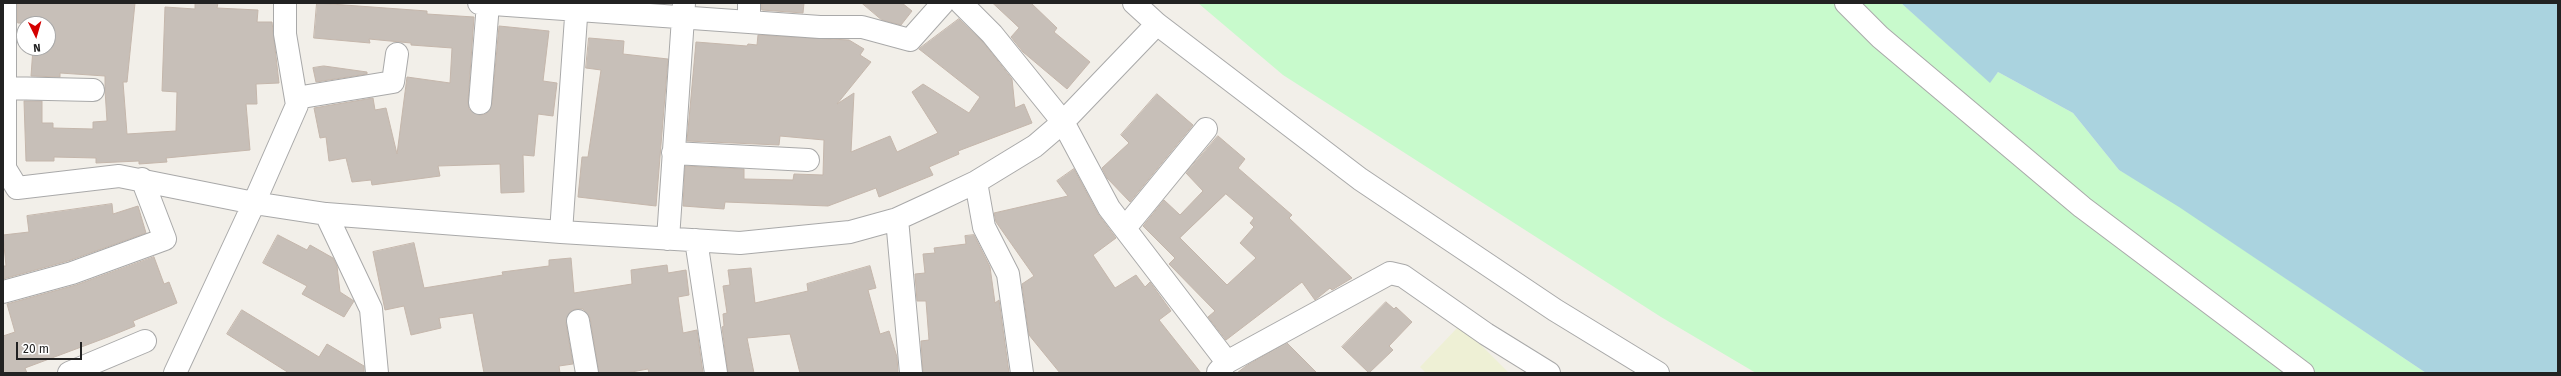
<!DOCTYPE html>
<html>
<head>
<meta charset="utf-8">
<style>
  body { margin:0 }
  #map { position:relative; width:2561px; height:376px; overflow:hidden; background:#f2efe9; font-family:"Fira Sans",sans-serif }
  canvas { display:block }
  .frame { position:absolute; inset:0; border:4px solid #222; pointer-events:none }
  .north { position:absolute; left:16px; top:16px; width:40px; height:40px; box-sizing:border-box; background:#fff; border:1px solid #a7a7a7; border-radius:50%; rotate:175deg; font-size:11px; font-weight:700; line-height:16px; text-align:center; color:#222 }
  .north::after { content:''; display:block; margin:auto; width:14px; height:18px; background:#d40000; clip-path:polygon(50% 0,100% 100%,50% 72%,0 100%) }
  .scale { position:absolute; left:16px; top:342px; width:66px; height:18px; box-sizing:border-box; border:2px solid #222; border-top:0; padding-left:5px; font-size:12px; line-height:14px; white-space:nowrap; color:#222; -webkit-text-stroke:3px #fff; paint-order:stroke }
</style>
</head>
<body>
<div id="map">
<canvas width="2561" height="376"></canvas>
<div class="frame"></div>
<div class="north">N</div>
<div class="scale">20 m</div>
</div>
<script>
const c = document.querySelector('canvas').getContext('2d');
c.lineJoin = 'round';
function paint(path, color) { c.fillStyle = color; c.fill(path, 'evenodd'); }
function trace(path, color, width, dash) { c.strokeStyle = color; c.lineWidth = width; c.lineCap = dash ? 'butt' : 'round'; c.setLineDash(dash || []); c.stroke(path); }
paint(new Path2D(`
  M 1458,327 L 1473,337 L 1509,373 L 1426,373 L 1420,367 Z`), '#eef0d5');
paint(new Path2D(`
  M 1198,3 L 1901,3 L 1990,82 L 1998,72 L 2073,113 L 2119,170 L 2158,192 L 2426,373 L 1756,373 L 1661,317 L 1283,75 Z`), '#c8facc');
paint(new Path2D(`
  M 1901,3 L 2558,3 L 2558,373 L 2426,373 L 2179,207 L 2119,170 L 2073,113 L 1998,72 L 1990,83 Z`), '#aad3df');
const building = new Path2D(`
  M 18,3 L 135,3 L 127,82 L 123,82 L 127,134 L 176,131 L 177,92 L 162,91 L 165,7 L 195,9 L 195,3 L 218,3 L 217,8 L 258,10 L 257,22 L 272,22 L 279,83 L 256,84 L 257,104 L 246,104 L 250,150 L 166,158 L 167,162 L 139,164 L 139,161 L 96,163 L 96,158 L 54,157 L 54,161 L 26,161 L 24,101 L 42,101 L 42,123 L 53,123 L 53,128 L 93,129 L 93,122 L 107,121 L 105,90 L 105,76 L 60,73 L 60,77 L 31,76 L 33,48 L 48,48 L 48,24 L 18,23 Z
  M 317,3 L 427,11 L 427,14 L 474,17 L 468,102 L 469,109 L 479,115 L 486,114 L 492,104 L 499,26 L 549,31 L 543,81 L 557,83 L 553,116 L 538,114 L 534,156 L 523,155 L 524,192 L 501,193 L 500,164 L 438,166 L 440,176 L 372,185 L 371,180 L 352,182 L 346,158 L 329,161 L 326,137 L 320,138 L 314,108 L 373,98 L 375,110 L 386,108 L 397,154 L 407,77 L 450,83 L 452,48 L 411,45 L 411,43 L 369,39 L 370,43 L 314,38 Z
  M 762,3 L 804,3 L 803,13 L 762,10 Z
  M 862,3 L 902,3 L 912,11 L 901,25 L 882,20 Z
  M 993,3 L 1031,3 L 1057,28 L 1054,32 L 1090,62 L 1067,89 L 1023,52 L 1011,37 L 1019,28 Z
  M 959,19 L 983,42 L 1012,79 L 1015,108 L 1024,104 L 1032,123 L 958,151 L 959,154 L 929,167 L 933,175 L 879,197 L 876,188 L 828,206 L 725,202 L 724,209 L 683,206 L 685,166 L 744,169 L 744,179 L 793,180 L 794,174 L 823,175 L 824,140 L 780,136 L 779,145 L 687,141 L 696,42 L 747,46 L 748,44 L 757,45 L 758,35 L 849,40 L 864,49 L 860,55 L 871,62 L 837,104 L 854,93 L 851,152 L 890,136 L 897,152 L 938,133 L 912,92 L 923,84 L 969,113 L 980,97 L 919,49 Z
  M 589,38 L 624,41 L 623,54 L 668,59 L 656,206 L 578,197 L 582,157 L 588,157 L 601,70 L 586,68 Z
  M 324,66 L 367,72 L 367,74 L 316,82 L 313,68 Z
  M 1157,94 L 1193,125 L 1130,202 L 1107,178 L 1102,168 L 1129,143 L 1121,135 Z
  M 1218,136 L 1245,159 L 1238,168 L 1292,215 L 1289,218 L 1352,278 L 1332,290 L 1330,288 L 1315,300 L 1302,282 L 1226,340 L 1208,317 L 1215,311 L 1169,264 L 1175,258 L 1143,226 L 1164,200 L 1180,215 L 1203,191 L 1186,173 ZM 1226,194 L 1254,218 L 1250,223 L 1254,227 L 1240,243 L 1256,258 L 1227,285 L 1180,238 Z
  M 1074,169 L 1098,214 L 1116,238 L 1093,255 L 1115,288 L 1136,275 L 1145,287 L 1150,282 L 1171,311 L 1159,320 L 1201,373 L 1060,373 L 1029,335 L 1022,284 L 1034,276 L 996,222 L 994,213 L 1068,196 L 1057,181 Z
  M 112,204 L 113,214 L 138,206 L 146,233 L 68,261 L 3,279 L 3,266 L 6,266 L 3,235 L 29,232 L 27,216 Z
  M 278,235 L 307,250 L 310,245 L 333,258 L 337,266 L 340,292 L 354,301 L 344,317 L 302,294 L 307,286 L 263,263 Z
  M 974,235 L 990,267 L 995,303 L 999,300 L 1009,373 L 923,373 L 921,341 L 929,340 L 926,301 L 917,301 L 915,274 L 925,273 L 923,254 L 935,253 L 934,248 L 966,244 L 965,236 Z
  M 414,243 L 424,288 L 503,275 L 502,272 L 549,266 L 549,260 L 571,258 L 574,293 L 632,284 L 631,270 L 667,265 L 668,273 L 686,270 L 689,295 L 678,297 L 683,333 L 697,330 L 703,373 L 649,373 L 648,369 L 626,373 L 599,373 L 590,318 L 583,309 L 576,309 L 570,312 L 566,323 L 573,364 L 559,366 L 560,373 L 484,373 L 473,313 L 439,318 L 441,328 L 411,335 L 404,306 L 385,310 L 373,252 Z
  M 154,257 L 164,284 L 169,282 L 177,303 L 133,321 L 135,326 L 108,337 L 25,368 L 27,373 L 3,373 L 3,336 L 15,332 L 7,304 L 76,285 Z
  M 870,266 L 876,288 L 868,290 L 880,334 L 889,331 L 897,357 L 898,373 L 800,373 L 790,334 L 747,338 L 754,373 L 728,373 L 722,327 L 724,326 L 723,314 L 727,313 L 723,286 L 730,285 L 728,270 L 751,268 L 755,303 L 808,291 L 807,284 Z
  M 1386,302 L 1394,309 L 1396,307 L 1412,322 L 1389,346 L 1393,350 L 1369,373 L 1342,347 Z
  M 242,310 L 319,357 L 327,344 L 364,366 L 364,373 L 289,373 L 227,334 Z
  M 1287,343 L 1317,373 L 1237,373 L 1246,366 Z`);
paint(building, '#c7bfb8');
trace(building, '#c4b6ab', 1);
const minor = new Path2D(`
  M 479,3 L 820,27 L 862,27 L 910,40 L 943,3
  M 749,3 L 749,21
  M 961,3 L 992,34 L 1063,122 L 1109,208 L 1227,362
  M 1134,3 L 1157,24 L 1360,179 L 1555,310 L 1658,373
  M 1846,3 L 1880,37 L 2082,207 L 2303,373
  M 4,88 L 93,90
  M 296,98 L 393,82 L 397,54
  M 480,103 L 488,4
  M 673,153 L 808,160
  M 3,165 L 17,188 L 119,176 L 254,203 L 297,105 L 285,34 L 285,3
  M 5,165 L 5,3
  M 976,182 L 984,227 L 1008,274 L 1022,373
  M 326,214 L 371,309 L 377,373
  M 897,219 L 911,373
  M 1125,228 L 1206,129
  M 561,232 L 577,3
  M 668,239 L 684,3
  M 696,240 L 716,373
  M 3,292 L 72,273 L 165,239 L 142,179
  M 578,321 L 587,373
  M 1218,372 L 1227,362 L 1390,273 L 1403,276 L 1486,334 L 1549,373
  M 69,373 L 145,341
  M 175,373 L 254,203 L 326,214 L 561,232 L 740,243 L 850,232 L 897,219 L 934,202 L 976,182 L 1035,146 L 1063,122 L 1157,24`);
trace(minor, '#a9a9a9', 24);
trace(minor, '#fff', 22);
</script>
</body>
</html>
